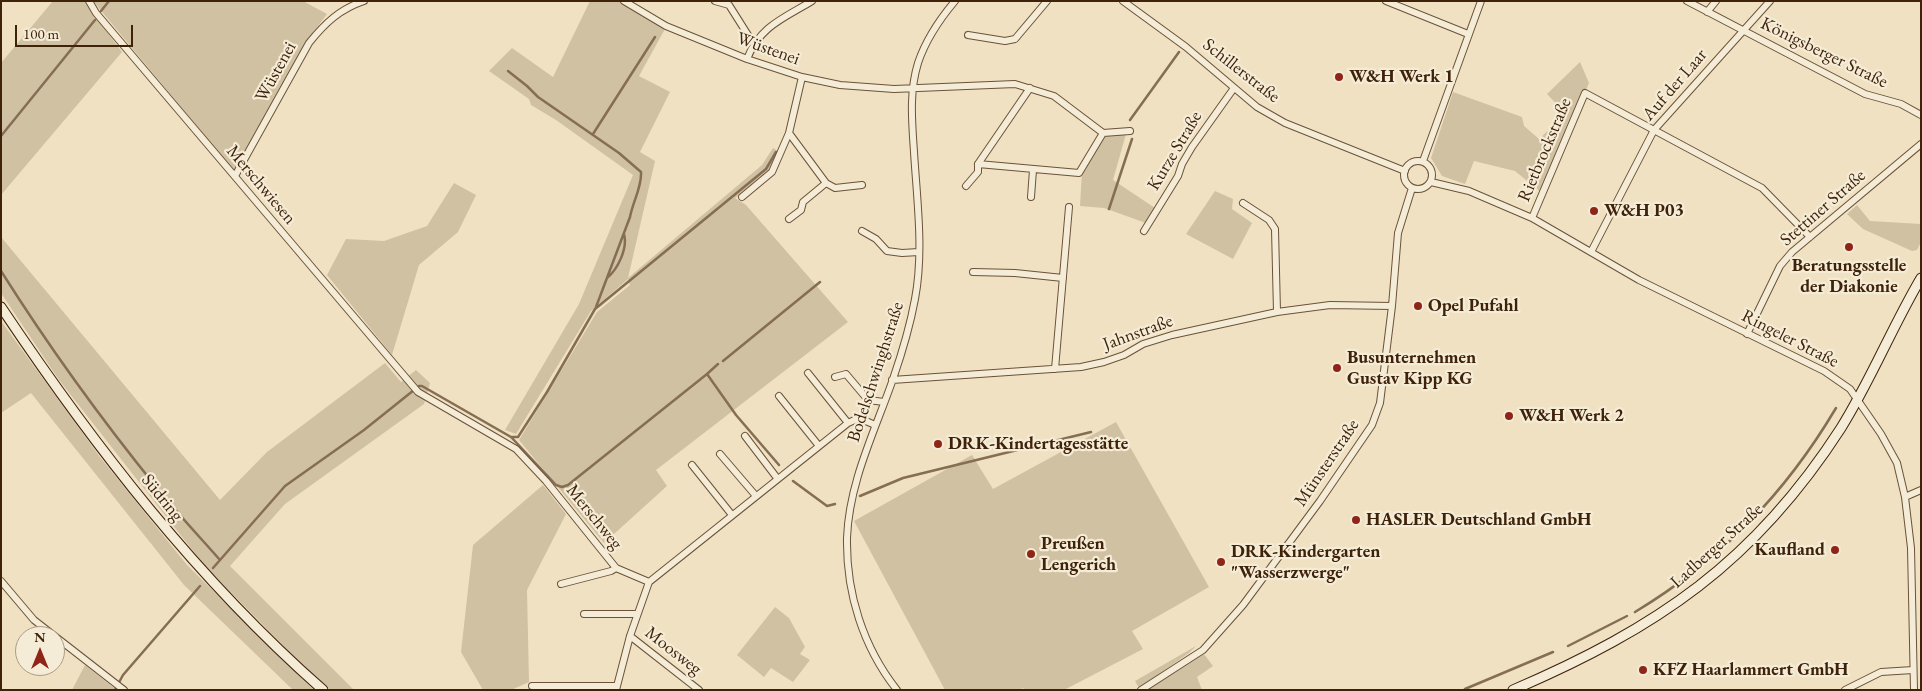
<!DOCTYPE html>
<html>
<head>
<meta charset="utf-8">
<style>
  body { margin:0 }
  #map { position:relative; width:1922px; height:691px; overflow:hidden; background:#efe1c2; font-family:"EB Garamond",serif }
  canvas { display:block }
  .frame { position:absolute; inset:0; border:2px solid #3f220a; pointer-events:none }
  .north { position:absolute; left:15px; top:626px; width:50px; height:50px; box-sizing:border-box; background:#f5ecd7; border:1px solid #ac9b85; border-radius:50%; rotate:0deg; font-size:14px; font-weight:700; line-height:20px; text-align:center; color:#3f220a }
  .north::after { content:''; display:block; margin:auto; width:18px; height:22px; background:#8f2418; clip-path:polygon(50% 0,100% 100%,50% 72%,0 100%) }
  .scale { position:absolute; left:15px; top:25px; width:118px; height:22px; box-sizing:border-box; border:2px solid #3f220a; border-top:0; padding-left:6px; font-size:15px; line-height:18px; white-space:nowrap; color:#3f220a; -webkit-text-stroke:4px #f5ecd7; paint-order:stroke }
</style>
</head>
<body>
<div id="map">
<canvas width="1922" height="691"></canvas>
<div class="frame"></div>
<div class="north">N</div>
<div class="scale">100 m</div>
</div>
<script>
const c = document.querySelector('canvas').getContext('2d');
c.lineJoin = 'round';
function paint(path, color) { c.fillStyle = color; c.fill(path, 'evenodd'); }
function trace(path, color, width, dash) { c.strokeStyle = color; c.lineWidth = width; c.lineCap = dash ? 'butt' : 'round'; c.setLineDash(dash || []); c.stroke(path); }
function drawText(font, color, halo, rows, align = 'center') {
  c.font = font + ' "EB Garamond",serif'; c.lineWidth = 4.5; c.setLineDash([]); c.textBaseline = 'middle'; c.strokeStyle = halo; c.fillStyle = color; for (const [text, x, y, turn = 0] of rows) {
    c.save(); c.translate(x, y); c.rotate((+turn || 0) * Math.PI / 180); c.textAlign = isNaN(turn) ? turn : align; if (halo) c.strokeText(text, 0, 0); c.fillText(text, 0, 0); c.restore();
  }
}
paint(new Path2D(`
  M 53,1 L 84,1 L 122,52 L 1,195 L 1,63 Z
  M 93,1 L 303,1 L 327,14 L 309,38 L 234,171 Z
  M 590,1 L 618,1 L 665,29 L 639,76 L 670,92 L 640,152 L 655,161 L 628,278 L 762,165 L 773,148 L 778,151 L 769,170 L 735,198 L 746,205 L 848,322 L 656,470 L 667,486 L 604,543 L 519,440 L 597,312 L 630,285 L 628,279 L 591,311 L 516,434 L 505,430 L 579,304 L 633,175 L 556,120 L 531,105 L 529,99 L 489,71 L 512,48 L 553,77 Z
  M 1580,62 L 1589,83 L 1542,193 L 1515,171 L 1474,161 L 1465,184 L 1442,176 L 1431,158 L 1453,92 L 1522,117 L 1524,126 L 1539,139 L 1566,114 L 1547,94 Z
  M 1126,134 L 1113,180 L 1155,208 L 1146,223 L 1104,208 L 1080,206 L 1082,172 L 1104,135 Z
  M 454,183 L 476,195 L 458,232 L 419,265 L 392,355 L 327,275 L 346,239 L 384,241 L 427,226 Z
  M 1215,191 L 1233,199 L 1232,209 L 1252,223 L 1233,259 L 1186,234 Z
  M 1857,205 L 1870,221 L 1921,224 L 1921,242 L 1917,250 L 1912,251 L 1863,229 L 1847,214 Z
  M 1,237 L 220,500 L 267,452 L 385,363 L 401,382 L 416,370 L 430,383 L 424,404 L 285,504 L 230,566 L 354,690 L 331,690 L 307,670 L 204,565 L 59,380 L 1,293 Z
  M 1,321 L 100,457 L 187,565 L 314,690 L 293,690 L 184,585 L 31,393 L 1,413 Z
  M 1116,422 L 1209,587 L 1132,631 L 1143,649 L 1064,690 L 1025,690 L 1023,688 L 1020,690 L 945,690 L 854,521 L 972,455 L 993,489 Z
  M 543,485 L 566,514 L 527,590 L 529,682 L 511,690 L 483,690 L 461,652 L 473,545 Z
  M 775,607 L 789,618 L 805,647 L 800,654 L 810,660 L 793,682 L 771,668 L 764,677 L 737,655 Z
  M 1196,646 L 1189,653 L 1139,688 L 1135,681 Z
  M 1204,654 L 1213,666 L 1197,677 L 1202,690 L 1148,690 Z
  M 85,665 L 117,690 L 72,690 Z`), '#d1c1a3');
trace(new Path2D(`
  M 101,11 L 109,1
  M 508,71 L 527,86 L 538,97 L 619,153 L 641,172 C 642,187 633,201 630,217 L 596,307
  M 1130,120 L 1179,52
  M 593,134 L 655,37
  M 1,136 L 95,20
  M 1109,209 L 1132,139
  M 1,271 C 49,347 101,419 157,488 C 177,513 199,536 220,560
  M 607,278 C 618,269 628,248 624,234
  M 723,361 L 820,282
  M 707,374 L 718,364
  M 512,438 L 556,485 L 562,487 L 568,485 L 707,374 L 736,415 L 779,465
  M 793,481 L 827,506 L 835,504
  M 860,496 L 903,478 L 1091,432
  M 213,568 L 285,486 L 364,430 L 419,386 L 422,386 L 511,437 L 518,437 L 547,392 L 595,309 L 766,169 L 776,152
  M 1635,612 C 1721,560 1785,494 1836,408
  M 1568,646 L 1627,616
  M 1465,689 L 1553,652
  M 115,690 L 123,675 L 200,586`), '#856e53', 2.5);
const minor = new Path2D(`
  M 89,1 L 96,13 L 418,392 L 516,449 L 546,481 L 616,568 L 649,582
  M 624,1 L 666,26 L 747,59 L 802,77 L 840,85 L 894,89 L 1015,84 L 1054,96 L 1103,133 L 1130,131
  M 715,1 L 729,5 L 753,43
  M 1123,1 L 1186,47 L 1257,107 L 1285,123 L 1405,171
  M 1386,1 L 1468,34
  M 1687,1 L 1865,94 L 1901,104 L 1921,115
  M 1707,12 L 1716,1
  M 968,35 L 1005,41 L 1015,39 L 1047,1
  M 747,59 C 760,26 784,18 812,1
  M 802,77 L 789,133 L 826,183 L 835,188 L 862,185
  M 1030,88 L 978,164 L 1079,173 L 1103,133
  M1404 175a14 14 0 1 1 28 0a14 14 0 1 1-28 0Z
  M 1423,161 L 1481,1
  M 235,176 L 309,43 C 325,23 340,9 364,1
  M 1431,182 L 1469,191 L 1532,218 L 1639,280 L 1824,371 L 1850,389 L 1881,434 L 1897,463 L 1905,497 L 1911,548 L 1914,690
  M 966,186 L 978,172 L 978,164
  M 742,197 L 772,172 L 789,133
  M 1031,197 L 1033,170
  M 1243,203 L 1269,220 L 1275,229 L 1277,312
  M 1532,218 L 1585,93 L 1762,188 L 1810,237
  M 789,219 L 801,210 L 803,202 L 826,183
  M 862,231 L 876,239 L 887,251 L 902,253 L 919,252
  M 1144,231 L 1178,176 L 1182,164 L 1192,147 L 1234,88
  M 1591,252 L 1654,130 L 1770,1
  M 973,272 L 1015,273 L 1063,278
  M 1747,334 L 1780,266 L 1792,252 L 1921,144
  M 1055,369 L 1069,207
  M 808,373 L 848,423
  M 835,377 L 846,374 L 868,400 L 884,402
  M 892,380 L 1081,367 L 1104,362 L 1124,355 L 1143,344 L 1172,335 L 1277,312 L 1330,305 L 1392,306
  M 779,396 L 819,446
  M 745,436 L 777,478
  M 720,454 L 756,496
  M 692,465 L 732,515
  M 1905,497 L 1921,490
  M 1,581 L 34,620 L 124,690
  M 561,584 L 611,571 L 616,568
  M 584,614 L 637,614
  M 630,636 L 699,690
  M 532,686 L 616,686
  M 616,690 L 630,636 L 649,582 L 848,423 L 859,418 L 875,425
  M 897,690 C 863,647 846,593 847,538 C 849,482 875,431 893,379 C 902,353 910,326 915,299 C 924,251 917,201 914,152 C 912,122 909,92 918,63 C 926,39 939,20 955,1
  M 1141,690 L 1203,650 L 1243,605 L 1320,501 L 1372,425 L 1380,403 L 1392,306 L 1398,233 L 1412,188
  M 1845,690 L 1881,672 L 1913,670`);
const secondary = new Path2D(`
  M 1,307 C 94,446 197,579 323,690
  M 1513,690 C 1657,628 1754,563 1841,428 C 1871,380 1892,327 1921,278`);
trace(minor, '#6b5238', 8);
trace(secondary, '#3f220a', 11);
trace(minor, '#f5ecd7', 6);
trace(secondary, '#f5ecd7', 9);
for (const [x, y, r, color] of [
  [1339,77,5,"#8f2418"],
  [1594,211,5,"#8f2418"],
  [1849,247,5,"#8f2418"],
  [1418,306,5,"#8f2418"],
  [1337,368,5,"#8f2418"],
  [1509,416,5,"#8f2418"],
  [938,444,5,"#8f2418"],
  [1356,520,5,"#8f2418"],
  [1835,550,5,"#8f2418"],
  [1031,554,5,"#8f2418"],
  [1221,562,5,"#8f2418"],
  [1643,670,5,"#8f2418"]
]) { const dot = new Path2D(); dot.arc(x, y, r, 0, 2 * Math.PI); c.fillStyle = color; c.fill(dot); trace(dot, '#f5ecd7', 2); }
drawText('18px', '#3f220a', '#f5ecd7', [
  ["Wüstenei",768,49,20],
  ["Königsberger Straße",1824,53,26],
  ["Schillerstraße",1241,71,38],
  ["Wüstenei",276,72,-61],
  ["Auf der Laar",1675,85,-49],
  ["Rietbrockstraße",1545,150,-67],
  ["Kurze Straße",1175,151,-59],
  ["Merschwiesen",261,185,50],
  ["Stettiner Straße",1823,208,-41],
  ["Jahnstraße",1138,333,-20],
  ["Ringeler Straße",1790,339,27],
  ["Bodelschwinghstraße",876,372,-72],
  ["Münsterstraße",1327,463,-56],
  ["Südring",162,498,51],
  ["Merschweg",594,517,51],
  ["Ladberger Straße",1717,546,-42],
  ["Moosweg",673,651,38]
]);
drawText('bold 18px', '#3f220a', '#f5ecd7', [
  ["W&H Werk 1",1349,77],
  ["W&H P03",1604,211],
  ["Beratungsstelle",1849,266,"center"],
  ["der Diakonie",1849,287,"center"],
  ["Opel Pufahl",1428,306],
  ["Busunternehmen",1347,358],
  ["Gustav Kipp KG",1347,379],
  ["W&H Werk 2",1519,416],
  ["DRK-Kindertagesstätte",948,444],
  ["HASLER Deutschland GmbH",1366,520],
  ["Preußen",1041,544],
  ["Lengerich",1041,565],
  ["Kaufland",1825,550,"right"],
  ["DRK-Kindergarten",1231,552],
  ["\"Wasserzwerge\"",1231,573],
  ["KFZ Haarlammert GmbH",1653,670]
], 'left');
</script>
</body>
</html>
